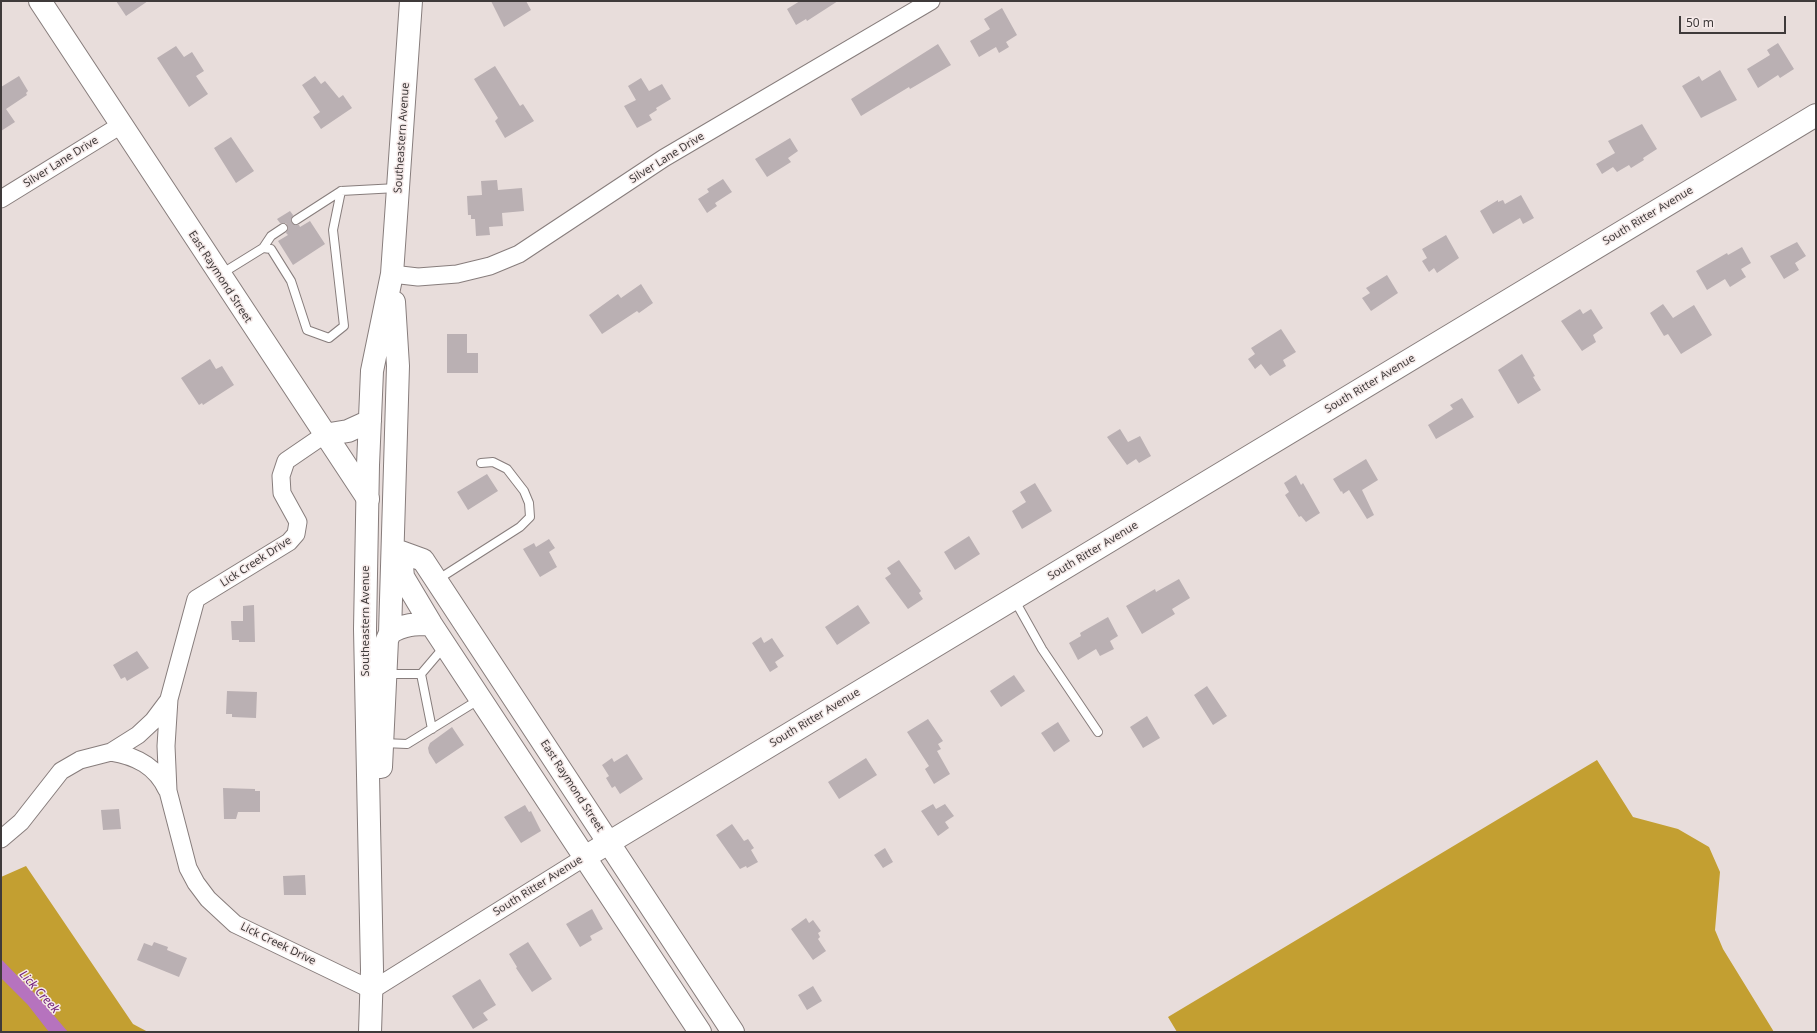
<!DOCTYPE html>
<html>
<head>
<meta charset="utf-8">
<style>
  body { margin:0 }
  #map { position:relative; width:1817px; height:1033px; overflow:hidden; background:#e8dddb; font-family:"Noto Sans",sans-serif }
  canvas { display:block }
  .frame { position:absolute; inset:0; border:2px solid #3f3a3a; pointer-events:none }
  .scale { position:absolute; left:1679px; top:16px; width:107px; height:18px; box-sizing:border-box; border:2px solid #3f3a3a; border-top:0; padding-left:5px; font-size:12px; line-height:14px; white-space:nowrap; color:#3f3a3a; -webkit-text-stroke:3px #f5eae9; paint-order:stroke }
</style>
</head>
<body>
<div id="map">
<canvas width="1817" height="1033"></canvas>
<div class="frame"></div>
<div class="scale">50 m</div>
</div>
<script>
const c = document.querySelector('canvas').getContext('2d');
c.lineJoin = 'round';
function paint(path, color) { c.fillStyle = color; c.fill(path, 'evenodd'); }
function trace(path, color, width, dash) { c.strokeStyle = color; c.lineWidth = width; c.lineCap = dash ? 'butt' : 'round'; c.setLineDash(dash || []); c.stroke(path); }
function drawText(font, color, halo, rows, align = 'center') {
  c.font = font + ' "Noto Sans",sans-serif'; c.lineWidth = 3; c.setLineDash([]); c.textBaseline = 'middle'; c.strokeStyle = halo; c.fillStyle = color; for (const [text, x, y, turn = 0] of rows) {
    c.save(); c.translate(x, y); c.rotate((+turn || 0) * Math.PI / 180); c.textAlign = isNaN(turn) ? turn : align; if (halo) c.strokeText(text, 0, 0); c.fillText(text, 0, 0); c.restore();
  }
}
paint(new Path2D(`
  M 1597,760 L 1633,817 L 1678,829 L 1709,847 L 1720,872 L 1715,930 L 1723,949 L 1774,1032 L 1177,1032 L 1168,1017 Z
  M 26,866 L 133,1024 L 148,1032 L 1,1032 L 1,877 Z`), '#c39f31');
paint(new Path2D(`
  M 1,959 L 38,997 L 68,1032 L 49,1032 L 28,1005 L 1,978 Z`), '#b673be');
paint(new Path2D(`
  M 116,1 L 148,1 L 126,16 Z
  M 491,1 L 526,1 L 531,10 L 504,27 Z
  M 800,1 L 838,1 L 807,21 L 806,19 L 796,25 L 787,9 Z
  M 1002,8 L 1017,35 L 1006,42 L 1009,47 L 999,53 L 996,47 L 979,57 L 970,41 L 990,29 L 984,19 Z
  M 1778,43 L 1794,69 L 1780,78 L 1778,75 L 1758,88 L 1747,69 L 1770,55 L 1767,50 Z
  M 938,44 L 951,65 L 910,89 L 909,87 L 861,116 L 851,99 Z
  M 176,46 L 184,57 L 192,52 L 204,71 L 196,76 L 208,94 L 189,107 L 157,58 Z
  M 495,66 L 520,106 L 523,104 L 534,121 L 505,138 L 495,121 L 498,118 L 474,79 Z
  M 1720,70 L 1737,100 L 1701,118 L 1682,86 L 1699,76 L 1702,81 Z
  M 19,76 L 28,91 L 26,93 L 27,95 L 6,109 L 15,122 L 1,131 L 1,87 Z
  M 315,76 L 321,84 L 325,81 L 339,98 L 343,95 L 352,108 L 321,129 L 313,117 L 320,112 L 302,85 Z
  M 641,78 L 649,91 L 662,84 L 671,99 L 656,108 L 657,110 L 649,115 L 652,120 L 637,128 L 624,106 L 636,100 L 628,86 Z
  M 1642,124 L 1657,149 L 1643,158 L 1644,160 L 1631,168 L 1629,165 L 1617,172 L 1613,167 L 1602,174 L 1596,164 L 1615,153 L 1608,141 Z
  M 231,137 L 254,171 L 236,183 L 214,148 Z
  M 790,138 L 798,151 L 788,158 L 791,162 L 767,177 L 755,159 Z
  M 723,179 L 732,192 L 715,203 L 717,206 L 707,213 L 698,199 L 709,192 L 707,189 Z
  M 497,180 L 498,190 L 522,188 L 524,211 L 502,213 L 503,226 L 489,227 L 490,235 L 476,236 L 475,219 L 471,219 L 471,215 L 468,215 L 467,196 L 482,195 L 481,181 Z
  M 1521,195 L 1534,218 L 1523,224 L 1520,218 L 1493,234 L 1480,211 L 1498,200 L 1498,202 L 1503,200 L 1505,204 Z
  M 290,211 L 293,215 L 291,220 L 292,223 L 296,225 L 299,225 L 300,227 L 310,221 L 325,244 L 293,265 L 278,241 L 288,235 L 286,233 L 288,228 L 286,223 L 280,223 L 277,219 Z
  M 1446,235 L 1459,258 L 1437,273 L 1434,268 L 1429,272 L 1422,261 L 1427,258 L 1422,249 Z
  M 1797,242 L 1806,256 L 1795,263 L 1799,270 L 1784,279 L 1770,256 Z
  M 1742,247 L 1751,263 L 1741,269 L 1746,277 L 1730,287 L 1725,279 L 1707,290 L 1696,271 L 1727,253 L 1728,255 Z
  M 1387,275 L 1398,293 L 1371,311 L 1362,298 L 1370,293 L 1366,288 Z
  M 641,284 L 653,303 L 639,313 L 637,311 L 602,334 L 589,315 L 618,294 L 621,298 Z
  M 1663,304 L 1673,318 L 1694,305 L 1712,335 L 1681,354 L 1668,334 L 1664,336 L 1650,313 Z
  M 1580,309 L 1583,314 L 1591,309 L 1603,328 L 1593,335 L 1596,342 L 1582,351 L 1561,321 Z
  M 1281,329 L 1296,352 L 1283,360 L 1286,366 L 1270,376 L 1261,364 L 1255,369 L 1248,359 L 1255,354 L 1251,348 Z
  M 447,334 L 467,334 L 467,353 L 478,353 L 478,373 L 447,373 Z
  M 1522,354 L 1535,376 L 1533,377 L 1541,390 L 1518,404 L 1498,370 Z
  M 210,359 L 216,369 L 222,366 L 234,385 L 203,405 L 202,403 L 199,405 L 181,378 Z
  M 1462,398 L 1474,417 L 1436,439 L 1428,425 L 1453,409 L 1450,405 Z
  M 1120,429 L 1128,442 L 1140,436 L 1151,456 L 1139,463 L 1136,459 L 1127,465 L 1107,437 Z
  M 1366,459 L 1378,480 L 1362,490 L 1374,515 L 1367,519 L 1349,490 L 1343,494 L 1342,491 L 1341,492 L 1333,479 Z
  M 487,474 L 498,491 L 468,510 L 457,492 Z
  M 1296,475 L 1301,485 L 1303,483 L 1320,513 L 1306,522 L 1301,516 L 1299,517 L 1285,495 L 1289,492 L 1284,483 Z
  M 1035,483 L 1052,511 L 1022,529 L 1012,511 L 1026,502 L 1020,492 Z
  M 969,536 L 980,554 L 955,570 L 944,552 Z
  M 549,539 L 555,548 L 549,552 L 557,567 L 540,577 L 523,549 L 534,543 L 536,547 Z
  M 899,560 L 921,591 L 919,593 L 923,599 L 908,609 L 885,578 L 891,574 L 887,568 Z
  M 1179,579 L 1190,598 L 1172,609 L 1175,614 L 1142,634 L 1126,606 L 1155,589 L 1156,592 Z
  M 254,605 L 255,642 L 239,642 L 239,640 L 232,640 L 231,621 L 243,621 L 243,606 Z
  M 858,605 L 870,623 L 837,645 L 825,627 Z
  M 1108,617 L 1118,636 L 1110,641 L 1114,649 L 1100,656 L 1096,649 L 1078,660 L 1069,643 L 1081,636 L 1080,633 Z
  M 761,637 L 764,643 L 772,638 L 784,656 L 775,662 L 778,667 L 770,672 L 752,643 Z
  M 137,651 L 149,668 L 127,681 L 125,677 L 121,679 L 113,665 Z
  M 1014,675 L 1025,691 L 1001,707 L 990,691 Z
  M 1207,686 L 1227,716 L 1213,725 L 1194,695 Z
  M 227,691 L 257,692 L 256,718 L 232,717 L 232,714 L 226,714 Z
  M 1147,716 L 1160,738 L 1143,748 L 1130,727 Z
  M 928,719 L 943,741 L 938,744 L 941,749 L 937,751 L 950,774 L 934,784 L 925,769 L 929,766 L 907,732 Z
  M 1058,722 L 1070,741 L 1054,752 L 1041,733 Z
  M 452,727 L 464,745 L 436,764 L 429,753 L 428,748 L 430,743 Z
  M 627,754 L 643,779 L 620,794 L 615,786 L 612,788 L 606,778 L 609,776 L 602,765 L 612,758 L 614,762 Z
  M 866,758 L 877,775 L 839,799 L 828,782 Z
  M 223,788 L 255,789 L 255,791 L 260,791 L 260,812 L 238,812 L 236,819 L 224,819 Z
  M 933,804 L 936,809 L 945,804 L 954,816 L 945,822 L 949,828 L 938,836 L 921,811 Z
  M 525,805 L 529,812 L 531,811 L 541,831 L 521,843 L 504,817 Z
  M 119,809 L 121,829 L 103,830 L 101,810 Z
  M 732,824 L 744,841 L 748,839 L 754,848 L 751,850 L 758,862 L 747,868 L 746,866 L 740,869 L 716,835 Z
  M 885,848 L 893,862 L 883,868 L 874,855 Z
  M 305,875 L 306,895 L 284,895 L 283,876 Z
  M 592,909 L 603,929 L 590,936 L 592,940 L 580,947 L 566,924 Z
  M 806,918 L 809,923 L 813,920 L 821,931 L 818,933 L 820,937 L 818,939 L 826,951 L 813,960 L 791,929 Z
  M 154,942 L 168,947 L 167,950 L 187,958 L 179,977 L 137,960 L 144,943 L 152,946 Z
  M 528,942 L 552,979 L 532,992 L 516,968 L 517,967 L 509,954 Z
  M 480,979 L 496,1005 L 483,1013 L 488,1020 L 473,1029 L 452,996 Z
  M 813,986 L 822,1001 L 807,1010 L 798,995 Z`), '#bab0b3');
const lane = new Path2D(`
  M 296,220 L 341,191
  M 263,248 L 271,236 L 283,228
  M 221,274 L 263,248 L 271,249 L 291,281 L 307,330 L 329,338 L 344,326 L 333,230 L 341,191 L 397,188
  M 437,580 L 520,527 L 530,517 L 529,503 L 524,491 L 507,469 L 493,462 L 481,463
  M 1014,599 L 1042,649 L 1098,732
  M 386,674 L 421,674 L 444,647
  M 421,674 L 432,729
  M 383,743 L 407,744 L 480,699`);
const street = new Path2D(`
  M 1,199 L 121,125
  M 392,274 L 418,277 L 457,274 L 490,266 L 519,254 L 664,158 L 931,1
  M 324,435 L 286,461 L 281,476 L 282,493 L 298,522 L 296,534 L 289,542 L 196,599 L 169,699 L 166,746 L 168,791 L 188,868 L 196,883 L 208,899 L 235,924 L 372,990 L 585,857
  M 111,752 C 136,756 156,766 167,790
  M 1,839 L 21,822 L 61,771 L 80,760 L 111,752 L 138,735 L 153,721 L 168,701`);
const secondary = new Path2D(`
  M 40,1 L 368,499
  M 585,857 L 1816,115`);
const primary = new Path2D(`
  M 324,435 L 348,431 L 370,421
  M 401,552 L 423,560 L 733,1032
  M 401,555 L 403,577 L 431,624 L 700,1032
  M 390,633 C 403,624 416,624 431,624
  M 381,767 L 387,640 L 390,633 L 398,366 L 394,302
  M 370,1032 L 372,970 L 365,629 L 368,465 L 372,371 L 392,274 L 411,1`);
trace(lane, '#877d7c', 10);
trace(street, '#877d7c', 19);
trace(secondary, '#877d7c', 24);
trace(primary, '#877d7c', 24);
trace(lane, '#fff', 8);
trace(street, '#fff', 17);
trace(secondary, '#fff', 22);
trace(primary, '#fff', 22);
drawText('11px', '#3f3a3a', '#f5eae9', [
  ["Southeastern Avenue",402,138,-86],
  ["Silver Lane Drive",667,158,-32],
  ["Silver Lane Drive",61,162,-32],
  ["South Ritter Avenue",1648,216,-31],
  ["East Raymond Street",220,277,57],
  ["South Ritter Avenue",1370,384,-31],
  ["South Ritter Avenue",1093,551,-31],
  ["Lick Creek Drive",256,562,-33],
  ["Southeastern Avenue",366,621,-90],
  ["South Ritter Avenue",815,718,-31],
  ["East Raymond Street",572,786,57],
  ["South Ritter Avenue",538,886,-32],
  ["Lick Creek Drive",278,944,26]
]);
drawText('italic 12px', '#701e7a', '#f5eae9', [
  ["Lick Creek",39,992,48]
]);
</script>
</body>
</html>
